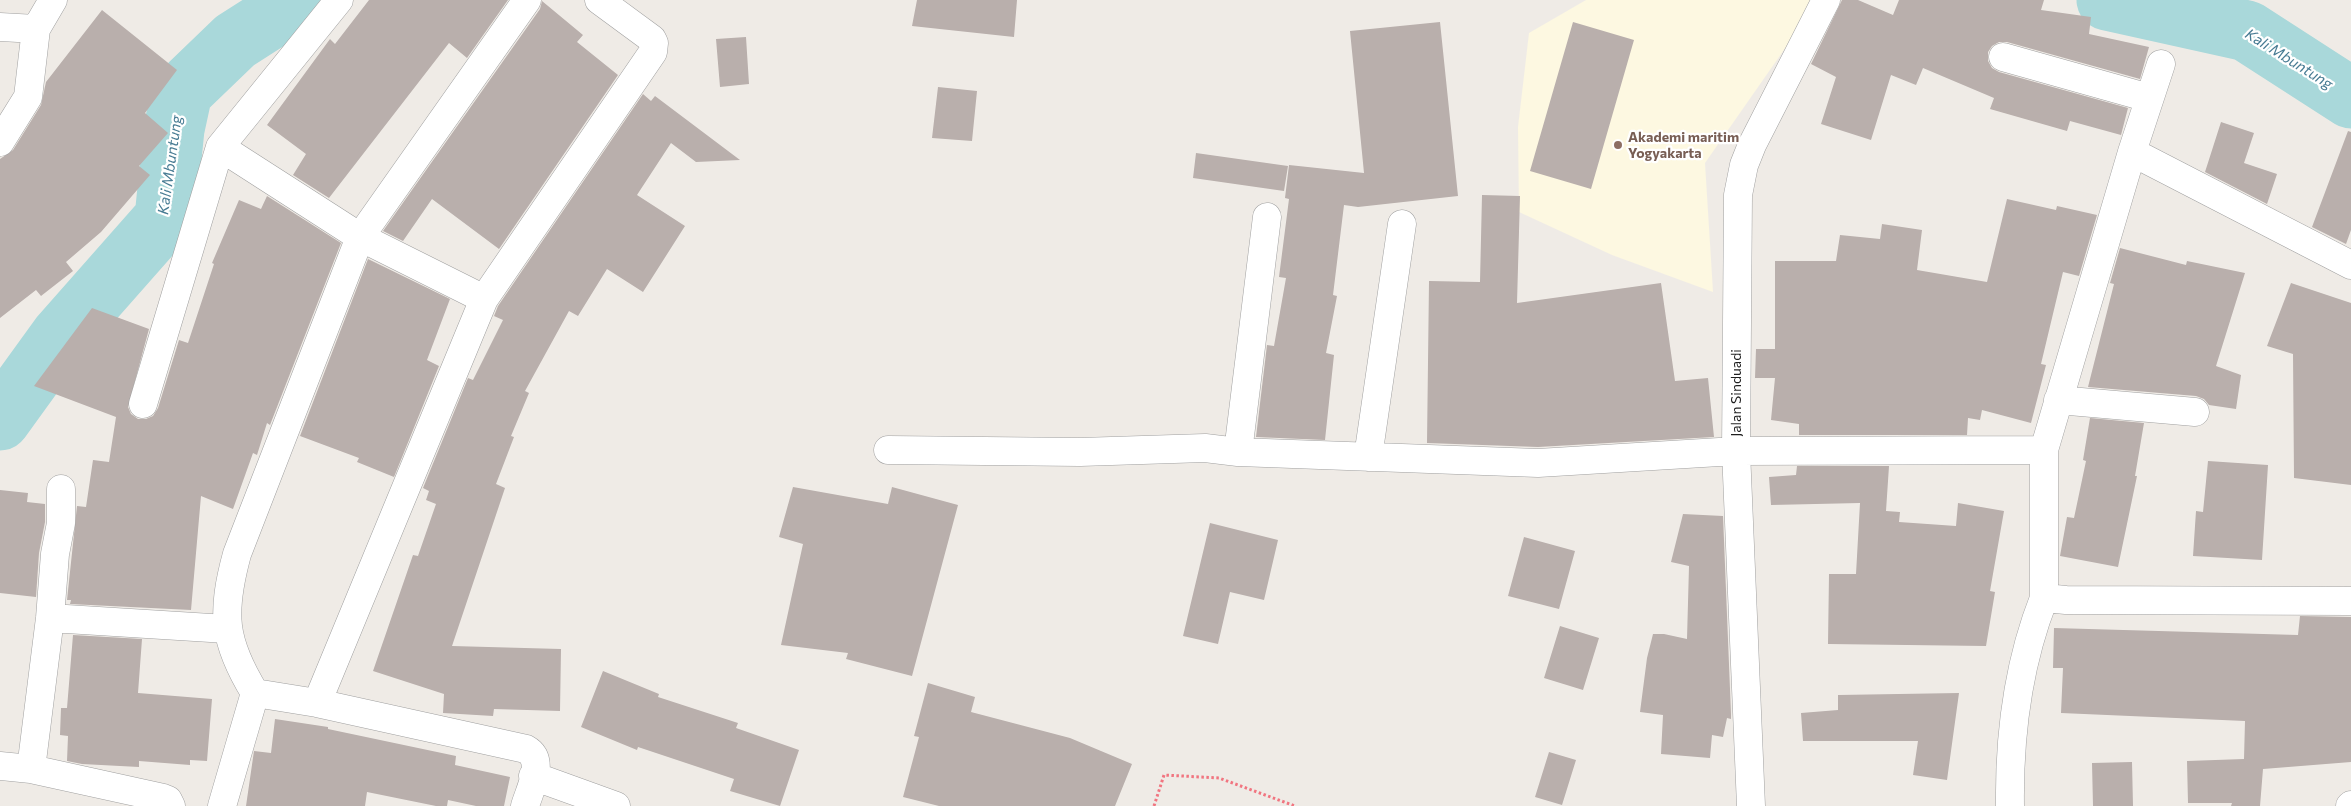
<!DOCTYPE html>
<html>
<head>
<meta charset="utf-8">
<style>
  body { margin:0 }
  canvas { display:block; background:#efebe6 }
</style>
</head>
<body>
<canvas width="2351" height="806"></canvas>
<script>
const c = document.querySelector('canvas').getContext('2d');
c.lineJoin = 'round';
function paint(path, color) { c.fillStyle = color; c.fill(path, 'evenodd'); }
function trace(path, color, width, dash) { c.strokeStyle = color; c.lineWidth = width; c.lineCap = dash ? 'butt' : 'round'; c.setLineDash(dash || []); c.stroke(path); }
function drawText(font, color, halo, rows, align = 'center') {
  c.font = font + ' Commissioner,sans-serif'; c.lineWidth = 4.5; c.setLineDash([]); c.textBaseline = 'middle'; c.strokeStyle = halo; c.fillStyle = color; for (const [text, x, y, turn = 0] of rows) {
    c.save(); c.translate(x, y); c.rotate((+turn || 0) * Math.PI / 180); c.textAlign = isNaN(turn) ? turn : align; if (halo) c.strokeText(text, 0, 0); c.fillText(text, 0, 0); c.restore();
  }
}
paint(new Path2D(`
  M 1586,0 L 1812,0 L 1816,4 L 1705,163 L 1713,292 L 1612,255 L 1519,212 L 1518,127 L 1529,33 Z`), '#fdf8e1');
trace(new Path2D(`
  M 2107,0 L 2247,31 L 2351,98
  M 0,420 L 60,337 L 165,218 L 174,129 L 182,92 L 235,41 L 299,0`), '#a9d8da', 61);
paint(new Path2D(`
  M 369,0 L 508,0 L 467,58 L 449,43 L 329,198 L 293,175 L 306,154 L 267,125 L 330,39 L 335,44 Z
  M 917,0 L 1017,0 L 1014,37 L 912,26 Z
  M 1842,0 L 1858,0 L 1893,15 L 1899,0 L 2044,0 L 2041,10 L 2091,17 L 2089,34 L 2149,47 L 2140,79 L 2007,42 L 1999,42 L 1992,46 L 1988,52 L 1988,61 L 1992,68 L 1999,72 L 2128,108 L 2121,135 L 2070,121 L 2067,131 L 1990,109 L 1994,98 L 1923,68 L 1916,85 L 1891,75 L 1871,140 L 1821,124 L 1836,77 L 1811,64 Z
  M 542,1 L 583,35 L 577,42 L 618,75 L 499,249 L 432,199 L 403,241 L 383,231 L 540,9 Z
  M 102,10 L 177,70 L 145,113 L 168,133 L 139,166 L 150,175 L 101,232 L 66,262 L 73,271 L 41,296 L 36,290 L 0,318 L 0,159 L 13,150 L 41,105 L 46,82 Z
  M 1440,22 L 1458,196 L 1358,207 L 1344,205 L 1333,295 L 1337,296 L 1326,353 L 1334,355 L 1325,440 L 1256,437 L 1267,345 L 1274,346 L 1286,278 L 1279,277 L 1289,199 L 1285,198 L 1289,165 L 1364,173 L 1350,31 Z
  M 1573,22 L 1634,40 L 1591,189 L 1530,171 Z
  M 746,37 L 749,84 L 720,87 L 716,39 Z
  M 938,87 L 977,91 L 972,141 L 932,138 Z
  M 643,94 L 651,101 L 655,96 L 740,160 L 696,162 L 671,143 L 637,195 L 685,226 L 643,292 L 607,269 L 578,316 L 569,311 L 525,391 L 529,393 L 511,436 L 514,437 L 496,484 L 505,488 L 452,646 L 561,649 L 560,711 L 494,709 L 493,716 L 443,713 L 444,694 L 373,671 L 413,555 L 418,556 L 436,504 L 426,500 L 429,491 L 423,488 L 468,378 L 473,380 L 503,320 L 494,316 L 498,306 Z
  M 2221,122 L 2254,133 L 2244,163 L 2277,174 L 2267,204 L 2205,172 Z
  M 2348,131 L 2351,132 L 2351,230 L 2346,244 L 2312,227 Z
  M 1196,153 L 1288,166 L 1284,191 L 1193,178 Z
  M 1482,195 L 1520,196 L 1517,303 L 1661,283 L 1675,381 L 1708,378 L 1714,437 L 1538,447 L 1427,443 L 1429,281 L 1480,282 Z
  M 267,196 L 341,243 L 270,425 L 267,423 L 257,455 L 253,453 L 233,509 L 201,496 L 191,610 L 70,604 L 71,600 L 67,600 L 77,506 L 86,507 L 93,460 L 109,462 L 116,417 L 34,386 L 92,308 L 149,329 L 128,407 L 131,414 L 138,419 L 146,419 L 153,416 L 158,408 L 179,340 L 188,343 L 214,264 L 212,263 L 239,200 L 261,209 Z
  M 2007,199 L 2056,210 L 2057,206 L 2097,215 L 2079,276 L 2063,272 L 2041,364 L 2046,365 L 2031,423 L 1982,410 L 1980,420 L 1968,418 L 1967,435 L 1799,435 L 1799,424 L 1771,420 L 1775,378 L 1755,378 L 1756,349 L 1775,349 L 1775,261 L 1836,261 L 1840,235 L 1880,239 L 1882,224 L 1922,230 L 1917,270 L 1987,282 Z
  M 2120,248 L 2186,265 L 2187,261 L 2245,273 L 2216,366 L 2241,375 L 2236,409 L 2209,405 L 2204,399 L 2196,396 L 2088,387 L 2114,284 L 2110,283 Z
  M 368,259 L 450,299 L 427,360 L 439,366 L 394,477 L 357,462 L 359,458 L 300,436 Z
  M 2291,283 L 2351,303 L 2351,485 L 2294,478 L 2293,354 L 2267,346 Z
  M 2090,418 L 2144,423 L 2135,476 L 2137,476 L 2118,567 L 2060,556 L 2067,517 L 2074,518 L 2086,461 L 2083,460 Z
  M 2208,461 L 2268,465 L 2262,560 L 2193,556 L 2196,511 L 2203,512 Z
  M 1797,466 L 1889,466 L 1886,511 L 1900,512 L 1899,522 L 1956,526 L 1958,503 L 2004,511 L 1990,591 L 1995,592 L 1986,646 L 1828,644 L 1829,574 L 1856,574 L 1860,503 L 1771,505 L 1769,477 L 1796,475 Z
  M 793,487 L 888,504 L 892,487 L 958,505 L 912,676 L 846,659 L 848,653 L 781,645 L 803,544 L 779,537 Z
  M 0,490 L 28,493 L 27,502 L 45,504 L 45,522 L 39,553 L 36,597 L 0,593 Z
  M 1683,514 L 1723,516 L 1731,714 L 1731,719 L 1727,718 L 1723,737 L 1712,735 L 1710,758 L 1661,754 L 1663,715 L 1640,712 L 1647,658 L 1653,634 L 1664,634 L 1687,639 L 1689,566 L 1671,562 Z
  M 1210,523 L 1278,540 L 1264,600 L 1230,592 L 1218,644 L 1183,636 Z
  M 1524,537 L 1575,551 L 1559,609 L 1508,596 Z
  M 2300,616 L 2351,617 L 2351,762 L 2263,769 L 2260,806 L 2231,806 L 2232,803 L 2188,803 L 2187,761 L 2244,759 L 2245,721 L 2061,713 L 2063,668 L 2053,668 L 2054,628 L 2298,635 Z
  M 1560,626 L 1599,638 L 1583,690 L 1544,678 Z
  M 73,635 L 142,639 L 138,693 L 212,699 L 207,761 L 190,760 L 190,765 L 139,761 L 139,767 L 82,764 L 67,761 L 68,736 L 60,735 L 61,708 L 67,708 Z
  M 603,671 L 659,694 L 658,697 L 738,723 L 736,728 L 799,750 L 780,806 L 730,791 L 734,779 L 638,747 L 637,750 L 581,727 Z
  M 928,683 L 975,697 L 971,712 L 1070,738 L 1132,764 L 1115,806 L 939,806 L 903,797 L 919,737 L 914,736 Z
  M 1959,693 L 1947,780 L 1913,775 L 1918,741 L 1803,741 L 1801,713 L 1838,710 L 1838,695 Z
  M 275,719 L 328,727 L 328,729 L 456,756 L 455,765 L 510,777 L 504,806 L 476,806 L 448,800 L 447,806 L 436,806 L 367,792 L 365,806 L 246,806 L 254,751 L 271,753 Z
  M 1549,752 L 1576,760 L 1562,805 L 1535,797 Z
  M 2132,762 L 2133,806 L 2093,806 L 2092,763 Z`), '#b9afac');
const minor = new Path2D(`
  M 0,27 L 36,29
  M 2003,57 L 2149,98
  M 2161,64 L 2132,152 L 2044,450 L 2044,598 L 2066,600 L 2351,601
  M 0,142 L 28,97 L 36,29 L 53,0
  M 220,147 L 360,237 L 484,299
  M 2132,152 L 2351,265
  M 2058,400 L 2195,412
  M 143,404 L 220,147 L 339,0
  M 888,450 L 1080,452 L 1205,448 L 1238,452 L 1538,463 L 1736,451 L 2044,450
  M 1238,452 L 1267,217
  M 1368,457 L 1402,224
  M 61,489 L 61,523 L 55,554 L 50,618 L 31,769 L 163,798 L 168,800 L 171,806
  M 50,618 L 227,629
  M 255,693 C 223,641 221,613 237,554 L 360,237 L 527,0
  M 317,703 L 484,299 L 653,52 L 654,43 L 652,39 L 599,0
  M 0,766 L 31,769
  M 533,776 L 616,806
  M 222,806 L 255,693 L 317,703 L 526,749 C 546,760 530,789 525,806
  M 1751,806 L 1736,451 L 1738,195 L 1744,165 L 1752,145 L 1826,0
  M 2010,806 C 2009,735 2018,664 2044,598
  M 2350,806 L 2351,805`);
trace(minor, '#a0a0a0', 29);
trace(new Path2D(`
  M 1154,806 L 1164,775 L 1219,778 L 1295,806`), '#f17580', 3, [2.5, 2.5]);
trace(minor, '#fff', 28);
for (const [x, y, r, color] of [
  [1618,145,5,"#8d6e63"]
]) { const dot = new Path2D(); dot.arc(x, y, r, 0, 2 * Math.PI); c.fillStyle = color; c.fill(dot); trace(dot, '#fff', 2); }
drawText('bold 14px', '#785e54', '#fff', [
  ["Akademi maritim",1628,137],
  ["Yogyakarta",1628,153]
], 'left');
drawText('14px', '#1f1f1f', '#fff', [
  ["Jalan Sinduadi",1736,393,-90]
]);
drawText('italic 15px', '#477b93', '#fff', [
  ["Kali Mbuntung",2289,59,32],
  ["Kali Mbuntung",170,165,-82]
]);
</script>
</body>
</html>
